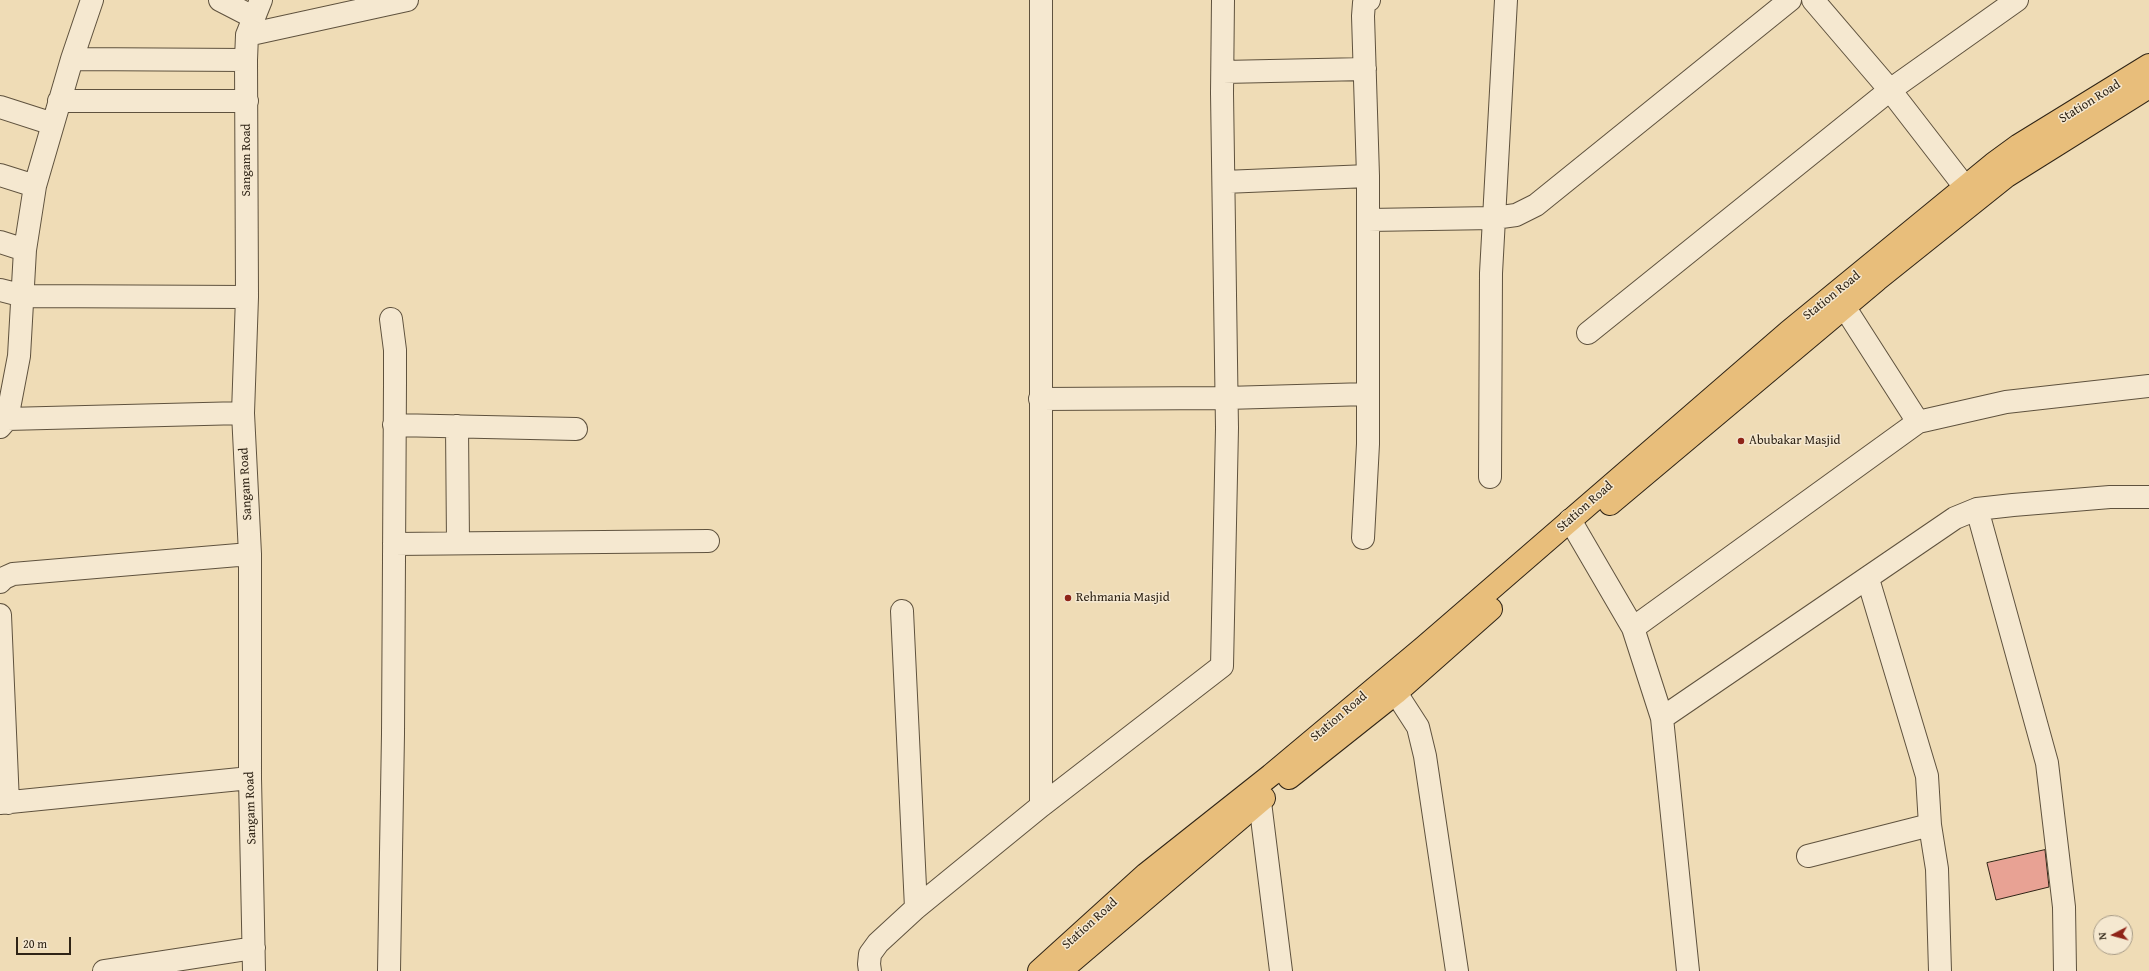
<!DOCTYPE html>
<html>
<head>
<meta charset="utf-8">
<style>
  body { margin:0 }
  #map { position:relative; width:2149px; height:971px; overflow:hidden; background:#efdcb6; font-family:"Gentium Book Plus",serif }
  canvas { display:block }
  .north { position:absolute; left:2093px; top:915px; width:40px; height:40px; box-sizing:border-box; background:#f5e8d0; border:1px solid #a69a86; border-radius:50%; rotate:264deg; font-size:11px; font-weight:700; line-height:16px; text-align:center; color:#2f2416 }
  .north::after { content:''; display:block; margin:auto; width:14px; height:18px; background:#8f2418; clip-path:polygon(50% 0,100% 100%,50% 72%,0 100%) }
  .scale { position:absolute; left:16px; top:937px; width:55px; height:18px; box-sizing:border-box; border:2px solid #2f2416; border-top:0; padding-left:5px; font-size:12px; line-height:14px; white-space:nowrap; color:#2f2416; -webkit-text-stroke:3px #f5e8d0; paint-order:stroke }
</style>
</head>
<body>
<div id="map">
<canvas width="2149" height="971"></canvas>
<div class="north">N</div>
<div class="scale">20 m</div>
</div>
<script>
const c = document.querySelector('canvas').getContext('2d');
c.lineJoin = 'round';
function paint(path, color) { c.fillStyle = color; c.fill(path, 'evenodd'); }
function trace(path, color, width, dash) { c.strokeStyle = color; c.lineWidth = width; c.lineCap = dash ? 'butt' : 'round'; c.setLineDash(dash || []); c.stroke(path); }
function drawText(font, color, halo, rows, align = 'center') {
  c.font = font + ' "Gentium Book Plus",serif'; c.lineWidth = 3; c.setLineDash([]); c.textBaseline = 'middle'; c.strokeStyle = halo; c.fillStyle = color; for (const [text, x, y, turn = 0] of rows) {
    c.save(); c.translate(x, y); c.rotate((+turn || 0) * Math.PI / 180); c.textAlign = isNaN(turn) ? turn : align; if (halo) c.strokeText(text, 0, 0); c.fillText(text, 0, 0); c.restore();
  }
}
const building = new Path2D(`
  M 2045,850 L 2049,887 L 1996,900 L 1987,863 Z`);
paint(building, '#e8a294');
trace(building, '#2f2416', 1);
const minor = new Path2D(`
  M 220,0 L 253,17
  M 1041,0 L 1041,806
  M 1813,0 L 1890,90 L 1965,187
  M 247,35 L 407,0
  M 72,59 L 246,60
  M 1223,72 L 1365,69
  M 59,101 L 247,101
  M 0,107 L 53,124
  M 0,175 L 35,186
  M 1224,182 L 1368,176
  M 1368,220 L 1494,218 L 1516,215 L 1536,205 L 1790,0
  M 0,242 L 25,250
  M 0,290 L 24,296 L 247,297
  M 1845,308 L 1918,422
  M 1588,333 L 1890,90 L 2017,0
  M 1040,399 L 1226,398 L 1368,394
  M 7,419 L 243,413
  M 394,425 L 576,429
  M 457,426 L 458,543
  M 0,427 L 7,419 L 19,356 L 25,250 L 35,186 L 72,59 L 92,0
  M 1490,477 L 1491,273 L 1506,0
  M 1977,509 L 2047,763 L 2064,907 L 2065,971
  M 1570,520 L 1633,628 L 1662,718 L 1688,971
  M 1363,538 L 1368,444 L 1368,176 L 1363,16 L 1364,3 L 1369,0
  M 394,544 L 708,541
  M 1868,579 L 1927,776 L 1930,825 L 1937,869 L 1940,971
  M 0,582 L 4,578 L 13,574 L 250,554
  M 902,611 L 916,908
  M 0,615 L 8,803
  M 1633,628 L 1918,422 L 2006,402 L 2149,386
  M 1396,693 L 1418,727 L 1425,756 L 1457,971
  M 1662,718 L 1955,518 L 1977,509 L 2013,505 L 2110,497 L 2149,497
  M 1260,802 L 1281,971
  M 0,803 L 250,778
  M 1808,856 L 1930,825
  M 104,971 L 254,948
  M 254,971 L 250,778 L 250,554 L 243,413 L 247,297 L 246,60 L 247,35 L 261,0
  M 389,971 L 393,734 L 395,382 L 395,350 L 391,319
  M 870,971 L 869,964 L 870,954 L 878,943 L 916,908 L 1041,806 L 1222,666 L 1227,428 L 1222,93 L 1223,0`);
const major = new Path2D(`
  M 1610,504 L 1877,280 L 2007,176 L 2149,87
  M 1289,778 L 1396,693 L 1491,609
  M 1063,969 L 1264,798
  M 1039,971 L 1146,874 L 1271,775 L 1424,647 L 1788,332 L 1993,164 L 2019,145 L 2149,65`);
trace(minor, '#5f523e', 24);
trace(major, '#2f2416', 24);
trace(minor, '#f5e8d0', 22);
trace(major, '#e8be7b', 22);
for (const [x, y, r, color] of [
  [1741,441,4,"#8f2418"],
  [1068,598,4,"#8f2418"]
]) { const dot = new Path2D(); dot.arc(x, y, r, 0, 2 * Math.PI); c.fillStyle = color; c.fill(dot); trace(dot, '#f5e8d0', 1.5); }
drawText('13px', '#2f2416', '#f5e8d0', [
  ["Station Road",2090,102,-32],
  ["Sangam Road",247,160,-90],
  ["Station Road",1832,296,-39],
  ["Sangam Road",246,484,-93],
  ["Station Road",1585,507,-41],
  ["Station Road",1339,717,-40],
  ["Sangam Road",251,808,-92],
  ["Station Road",1090,924,-42]
]);
drawText('13px', '#2f2416', '#f5e8d0', [
  ["Abubakar Masjid",1749,441],
  ["Rehmania Masjid",1076,598]
], 'left');
</script>
</body>
</html>
